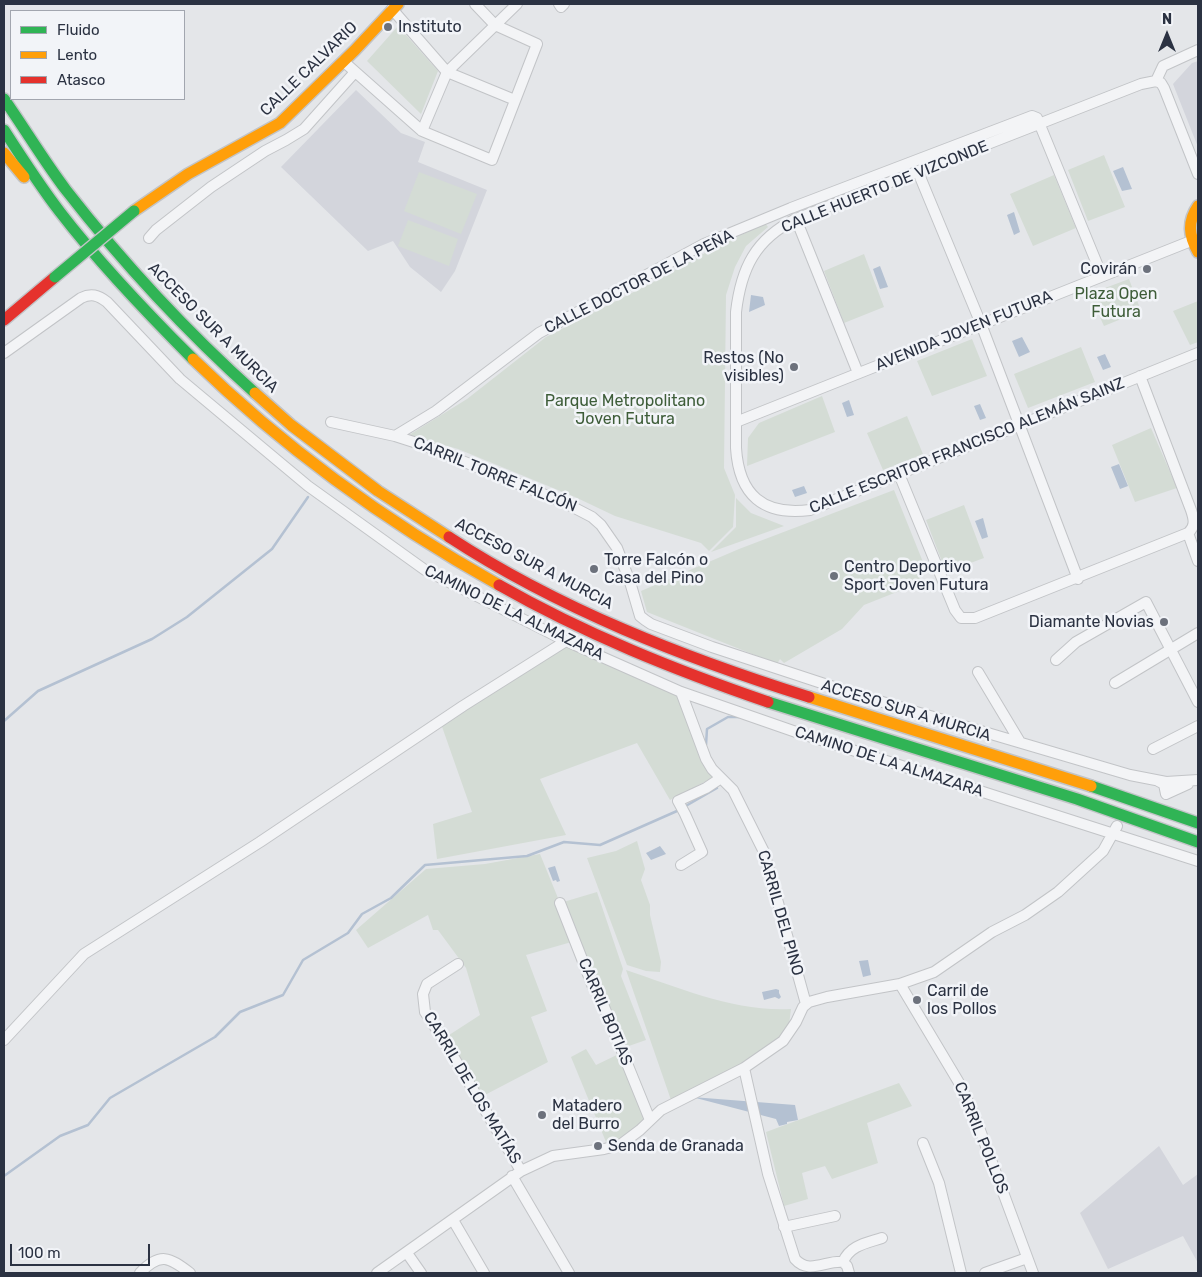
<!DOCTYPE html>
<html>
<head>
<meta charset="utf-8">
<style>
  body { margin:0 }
  #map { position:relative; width:1202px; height:1277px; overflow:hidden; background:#e4e6e9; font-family:Rubik,sans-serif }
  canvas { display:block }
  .frame { position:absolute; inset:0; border:5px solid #2b3242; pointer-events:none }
  .legend { position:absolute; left:10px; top:10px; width:175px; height:90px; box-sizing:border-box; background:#f2f4f8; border:1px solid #a2a6af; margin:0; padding:6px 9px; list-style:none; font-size:15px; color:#2b3242 }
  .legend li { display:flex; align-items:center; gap:10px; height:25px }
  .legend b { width:25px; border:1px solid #a2a6af }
  .north { position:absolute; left:1142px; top:10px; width:50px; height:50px; -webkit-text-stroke:4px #f2f4f8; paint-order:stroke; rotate:0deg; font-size:14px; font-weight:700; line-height:20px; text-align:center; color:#2b3242 }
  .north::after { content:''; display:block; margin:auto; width:18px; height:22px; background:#2b3242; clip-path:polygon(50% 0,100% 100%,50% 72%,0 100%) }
  .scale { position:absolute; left:10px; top:1244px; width:140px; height:22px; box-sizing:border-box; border:2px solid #2b3242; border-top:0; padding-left:6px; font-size:15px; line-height:18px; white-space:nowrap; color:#2b3242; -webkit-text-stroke:4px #f2f4f8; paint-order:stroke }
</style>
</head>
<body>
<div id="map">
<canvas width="1202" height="1277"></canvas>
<div class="frame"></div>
<ul class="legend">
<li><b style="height:6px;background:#30b455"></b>Fluido</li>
<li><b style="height:6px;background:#ff9f0a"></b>Lento</li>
<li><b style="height:6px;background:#e5322d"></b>Atasco</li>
</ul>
<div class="north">N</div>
<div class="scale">100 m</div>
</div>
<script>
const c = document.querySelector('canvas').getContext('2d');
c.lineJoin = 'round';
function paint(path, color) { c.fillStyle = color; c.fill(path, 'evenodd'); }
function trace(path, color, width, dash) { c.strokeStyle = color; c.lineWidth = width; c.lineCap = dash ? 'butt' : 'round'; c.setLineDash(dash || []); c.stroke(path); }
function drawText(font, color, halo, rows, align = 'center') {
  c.font = font + ' Rubik,sans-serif'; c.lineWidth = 5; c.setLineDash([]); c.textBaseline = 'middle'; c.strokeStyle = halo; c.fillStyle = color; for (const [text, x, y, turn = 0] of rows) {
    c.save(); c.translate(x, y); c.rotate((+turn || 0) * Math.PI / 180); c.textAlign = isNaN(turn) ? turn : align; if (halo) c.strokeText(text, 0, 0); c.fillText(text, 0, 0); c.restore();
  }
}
paint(new Path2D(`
  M 1198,61 L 1198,147 L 1173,84 L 1192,63 Z
  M 356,90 L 401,133 L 425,142 L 418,162 L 487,190 L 455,271 L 441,292 L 410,267 L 393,241 L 368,251 L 281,167 Z
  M 1159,1146 L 1183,1185 L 1198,1174 L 1198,1263 L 1183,1236 L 1108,1269 L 1080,1213 Z`), '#d3d5dc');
paint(new Path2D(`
  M 398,26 L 438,71 L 421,114 L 367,61 Z
  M 1104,155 L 1125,207 L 1088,221 L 1068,170 Z
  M 419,172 L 477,194 L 461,234 L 404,211 Z
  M 1054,175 L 1076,228 L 1033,246 L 1010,194 Z
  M 408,220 L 458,239 L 449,266 L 398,246 Z
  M 765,223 L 768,227 L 746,246 L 735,267 L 726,295 L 724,468 L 735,495 L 733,527 L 709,551 L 701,543 L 615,516 L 575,497 L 458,449 L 409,435 L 467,399 L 546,337 L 659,279 L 712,249 Z
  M 864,254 L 884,307 L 844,323 L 824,271 Z
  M 1129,279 L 1141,311 L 1104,326 L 1089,294 Z
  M 1198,301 L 1198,342 L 1190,345 L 1173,311 Z
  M 972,339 L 987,376 L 932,396 L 917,361 Z
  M 1081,347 L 1095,382 L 1028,408 L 1014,374 Z
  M 822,396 L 835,432 L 747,466 L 748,438 L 759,423 Z
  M 907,416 L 923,454 L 883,470 L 867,433 Z
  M 1151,428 L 1177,488 L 1135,502 L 1112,445 Z
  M 894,490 L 925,567 L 916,571 L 922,582 L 864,605 L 842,629 L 784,663 L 780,659 L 777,664 L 647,612 L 641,591 L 739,549 Z
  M 736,498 L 751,513 L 784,526 L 711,552 L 736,527 Z
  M 964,505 L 984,558 L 946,572 L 926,520 Z
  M 566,641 L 681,692 L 712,778 L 670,800 L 637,743 L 540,779 L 566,835 L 437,859 L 433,824 L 472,812 L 440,721 Z
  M 637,841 L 645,869 L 641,880 L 650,905 L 650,915 L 661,962 L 660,972 L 646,971 L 627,965 L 587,858 L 616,851 Z
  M 540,854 L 560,903 L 597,892 L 623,969 L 621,976 L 646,1040 L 623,1048 L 575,941 L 526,955 L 547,1011 L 531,1017 L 548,1062 L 481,1097 L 446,1037 L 480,1015 L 466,968 L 438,930 L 433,930 L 428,915 L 368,948 L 356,930 L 426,869 L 485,864 Z
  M 626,970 C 680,988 734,1012 791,1009 L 789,1025 L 777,1040 L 718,1079 L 671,1100 Z
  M 586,1049 L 596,1065 L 623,1052 L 648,1117 L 620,1145 L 606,1142 L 571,1057 Z
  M 899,1083 L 912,1106 L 867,1123 L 878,1163 L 832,1179 L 825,1166 L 802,1173 L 808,1199 L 784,1206 L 766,1132 Z`), '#d4dcd5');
paint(new Path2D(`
  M 1123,167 L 1132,189 L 1122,191 L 1113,171 Z
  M 1014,212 L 1020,232 L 1014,235 L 1007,215 Z
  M 880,266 L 888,287 L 880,289 L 873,269 Z
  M 751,295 L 763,297 L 765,305 L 749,312 Z
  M 1022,337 L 1030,352 L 1019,357 L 1012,341 Z
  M 1105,354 L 1111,367 L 1103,370 L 1097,357 Z
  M 849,400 L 854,415 L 847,417 L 842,403 Z
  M 980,404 L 986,418 L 980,420 L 974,406 Z
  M 1119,464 L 1128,486 L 1120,489 L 1111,467 Z
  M 804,486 L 807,493 L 795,497 L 792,490 Z
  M 983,518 L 988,537 L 982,539 L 975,521 Z
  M 660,846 L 666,854 L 651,860 L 646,853 Z
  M 555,866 L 560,881 L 557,882 L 556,880 L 553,881 L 548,868 Z
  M 868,960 L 871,975 L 863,977 L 859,961 Z
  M 776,989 L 779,990 L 779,993 L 781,997 L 779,999 L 775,997 L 764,1000 L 762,992 Z
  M 692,1097 L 795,1105 L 798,1120 L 787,1122 L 787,1124 L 779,1126 L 776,1119 Z`), '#b4c1d2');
trace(new Path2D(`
  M 4,721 L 38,691 L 152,639 L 187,617 L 272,549 L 308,497
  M 706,745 L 707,729 L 728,717 L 739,717
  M 684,807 L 717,788
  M 4,1176 L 60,1136 L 88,1125 L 110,1098 L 215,1037 L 240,1012 L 283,995 L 303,960 L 348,933 L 362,914 L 391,898 L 425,865 L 527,856 L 564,842 L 600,845 L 677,811`), '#b4c1d2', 2.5);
const street = new Path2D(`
  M 559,4 L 561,7 L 564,4
  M 392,9 L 447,72 L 515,100
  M 343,61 L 422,131 L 492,160 L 537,44 L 495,25 L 475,4
  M 1156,81 L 1141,84 L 796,219 C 755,239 741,269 736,312 L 736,448 C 739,495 763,516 810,510 L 1198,353
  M 1156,81 L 1161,83 L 1164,88 L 1198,174
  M 1156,81 L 1163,66 L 1198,50
  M 422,131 L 447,72 L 517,4
  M 918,172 L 981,324 L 1078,579
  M 796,219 L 858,373
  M 149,238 L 156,230 L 211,187 L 265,151 L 286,140 L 304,129 L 355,72
  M 4,353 L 81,298 C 91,293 98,295 107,302 L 180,379 L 308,486 L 425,570 L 566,641 L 681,692 L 796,732 L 1198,861
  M 331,422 L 395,436 L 423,445 L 565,503 L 592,517 L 601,525 L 617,548 L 630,582 L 640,616 L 645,620 L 651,624 L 712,647 L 852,693 L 1130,775 L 1166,782 L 1198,780
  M 736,422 L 1191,241
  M 395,436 L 436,411 L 539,333 L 704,244 L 791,208 L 1032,116 L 1037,118 L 1040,125 L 1102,276
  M 899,474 L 955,610 L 961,618 L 975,618 L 1188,533 C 1196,526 1194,519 1191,510 L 1140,376
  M 1188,533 L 1198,561
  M 1056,660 L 1076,642 L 1146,602 L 1198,702
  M 978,672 L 1020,742
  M 1115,683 L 1198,633
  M 681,692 L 706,759 L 712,769 L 733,790 L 764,852 L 806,1004
  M 1153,749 L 1198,726
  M 1158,781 L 1164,784 L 1166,794 L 1188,784
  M 681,865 L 702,852 L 685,814 L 678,801 L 706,788 L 721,778
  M 560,903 L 593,987 L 598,992 L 650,1120
  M 458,964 L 427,984 L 423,994 L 425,1012 L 443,1039 L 521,1171
  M 900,984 L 958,1081 L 974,1114 L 1033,1273
  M 4,1040 L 84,954 L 260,842 L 463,706 L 566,641
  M 744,1068 L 768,1174 L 795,1259 C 809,1275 826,1260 843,1262 L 847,1266 L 849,1273
  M 923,1143 L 939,1183 L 961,1273
  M 512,1176 L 569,1273
  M 453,1220 L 484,1273
  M 784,1227 L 835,1216
  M 407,1253 L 421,1273
  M 843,1262 C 850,1245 867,1243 882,1238
  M 140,1273 C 160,1252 169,1257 190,1273
  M 377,1273 L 521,1171 L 553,1156 L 604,1149 L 620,1145 L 640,1130 L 661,1110 L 744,1068 L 783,1041 L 796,1022 L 803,1007 L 809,1002 L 827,997 L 900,984 L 934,972 L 992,932 L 1025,915 L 1058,892 L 1103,851 L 1117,826
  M 985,1273 L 1027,1258`);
const fast = new Path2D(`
  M 4,99 C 25,129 44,161 66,190 C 123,263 186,331 255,393
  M 4,130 C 22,158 40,186 60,212 C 100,264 146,312 193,359
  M 768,702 L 1077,799 L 1198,842
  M 1091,786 L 1198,823`);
const slow = new Path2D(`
  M 4,153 L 24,177
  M 1198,206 C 1187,222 1189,236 1198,252
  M 134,211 L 188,174 L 280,123 L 355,50 L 398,4
  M 193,359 C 284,448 388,523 499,585
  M 255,393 L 291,425 L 378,491 L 449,537
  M 809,697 L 1091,786`);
const jam = new Path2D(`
  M 4,320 L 55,277
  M 449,537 C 559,609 685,658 809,697
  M 499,585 C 585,634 675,670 768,702`);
trace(street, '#c2c4c7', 12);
trace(fast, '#c2c4c7', 14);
trace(slow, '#c2c4c7', 14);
trace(jam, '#c2c4c7', 14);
trace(street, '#f3f4f6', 10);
trace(fast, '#30b455', 11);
trace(slow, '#ff9f0a', 11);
trace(jam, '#e5322d', 11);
const fastBridge = new Path2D(`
  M 55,277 L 134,211`);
trace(fastBridge, '#c2c4c7', 14, []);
trace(fastBridge, '#30b455', 11);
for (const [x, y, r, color] of [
  [388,27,5,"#6c717c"],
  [1147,269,5,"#6c717c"],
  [794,367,5,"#6c717c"],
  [594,569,5,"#6c717c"],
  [834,576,5,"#6c717c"],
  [1164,622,5,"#6c717c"],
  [917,1000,5,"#6c717c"],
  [542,1115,5,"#6c717c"],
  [598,1146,5,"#6c717c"]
]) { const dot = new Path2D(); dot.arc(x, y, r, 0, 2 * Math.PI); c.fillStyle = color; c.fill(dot); trace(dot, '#f2f4f8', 2); }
drawText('16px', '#2b3242', '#f2f4f8', [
  ["Instituto",398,27],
  ["Covirán",1137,269,"right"],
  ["Restos (No",784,358,"right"],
  ["visibles)",784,376,"right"],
  ["Torre Falcón o",604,560],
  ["Casa del Pino",604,578],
  ["Centro Deportivo",844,567],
  ["Sport Joven Futura",844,585],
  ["Diamante Novias",1154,622,"right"],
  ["Carril de",927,991],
  ["los Pollos",927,1009],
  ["Matadero",552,1106],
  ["del Burro",552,1124],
  ["Senda de Granada",608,1146]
], 'left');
drawText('16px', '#2b3242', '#f2f4f8', [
  ["CALLE CALVARIO",309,69,-44],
  ["CALLE HUERTO DE VIZCONDE",885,187,-22],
  ["CALLE DOCTOR DE LA PEÑA",639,282,-27],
  ["ACCESO SUR A MURCIA",213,328,45],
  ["AVENIDA JOVEN FUTURA",964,331,-22],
  ["CALLE ESCRITOR FRANCISCO ALEMÁN SAINZ",967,446,-22],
  ["CARRIL TORRE FALCÓN",495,475,22],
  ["ACCESO SUR A MURCIA",534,564,28],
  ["CAMINO DE LA ALMAZARA",514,613,26],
  ["ACCESO SUR A MURCIA",906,711,17],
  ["CAMINO DE LA ALMAZARA",889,762,18],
  ["CARRIL DEL PINO",780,913,74],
  ["CARRIL BOTIAS",605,1012,67],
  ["CARRIL DE LOS MATÍAS",472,1088,59],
  ["CARRIL POLLOS",981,1138,68]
]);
drawText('16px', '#3e5d39', '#f2f4f8', [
  ["Plaza Open",1116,294],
  ["Futura",1116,312],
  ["Parque Metropolitano",625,401],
  ["Joven Futura",625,419]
]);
</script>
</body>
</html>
